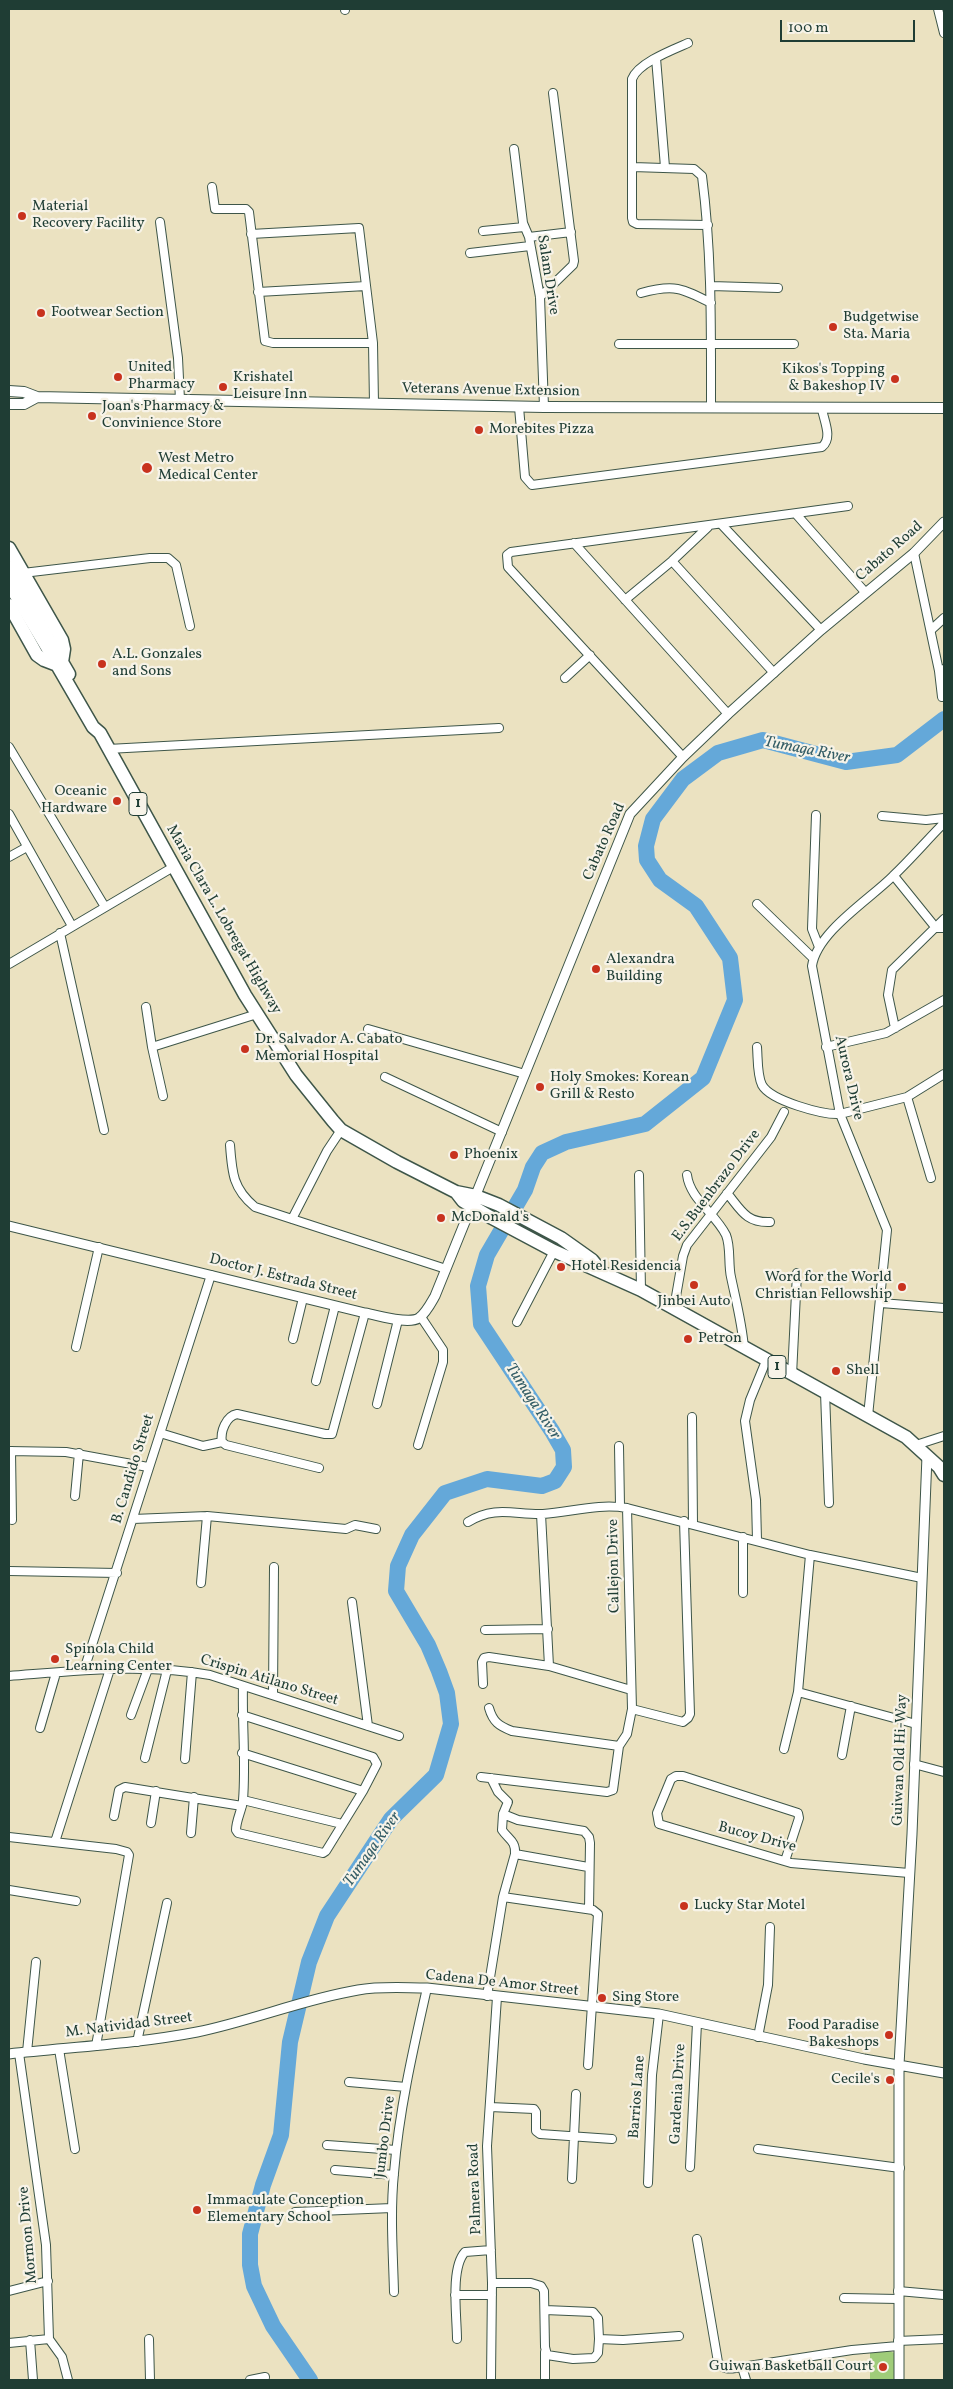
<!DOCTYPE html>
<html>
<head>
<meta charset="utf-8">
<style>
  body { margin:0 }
  #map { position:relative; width:953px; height:2389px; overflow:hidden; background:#ebe2c1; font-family:Vollkorn,serif }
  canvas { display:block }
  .frame { position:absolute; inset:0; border:10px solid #1f3d34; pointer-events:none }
  .scale { position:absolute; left:780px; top:20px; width:135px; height:22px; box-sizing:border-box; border:2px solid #1f3d34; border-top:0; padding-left:6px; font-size:15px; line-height:18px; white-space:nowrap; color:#1f3d34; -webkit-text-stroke:4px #f7f3e8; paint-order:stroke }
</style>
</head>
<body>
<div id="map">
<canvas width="953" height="2389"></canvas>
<div class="frame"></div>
<div class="scale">100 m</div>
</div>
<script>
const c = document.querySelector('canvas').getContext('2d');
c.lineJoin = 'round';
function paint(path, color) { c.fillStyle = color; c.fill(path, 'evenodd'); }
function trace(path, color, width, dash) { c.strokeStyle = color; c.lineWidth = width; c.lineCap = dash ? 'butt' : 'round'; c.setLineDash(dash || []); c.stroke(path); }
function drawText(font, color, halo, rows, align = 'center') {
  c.font = font + ' Vollkorn,serif'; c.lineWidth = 4.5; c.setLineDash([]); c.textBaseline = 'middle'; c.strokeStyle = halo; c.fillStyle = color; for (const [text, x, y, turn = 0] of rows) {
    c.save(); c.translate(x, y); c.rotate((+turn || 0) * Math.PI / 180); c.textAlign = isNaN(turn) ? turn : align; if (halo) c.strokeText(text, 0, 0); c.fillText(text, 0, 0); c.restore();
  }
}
paint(new Path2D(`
  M 885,2350 L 895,2353 L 895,2380 L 870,2380 L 870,2352 Z`), '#9fcc79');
trace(new Path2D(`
  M 310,2380 L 273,2326 L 254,2286 L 250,2265 L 250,2234 L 263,2185 L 281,2135 L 290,2042 L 309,1962 L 327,1916 L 391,1819 L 436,1775 L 451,1724 L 447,1693 L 439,1671 L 428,1645 L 396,1591 L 398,1566 L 412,1535 L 445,1493 L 487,1479 L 542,1486 L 555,1481 L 564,1467 L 563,1450 L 552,1431 L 481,1324 L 478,1286 L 487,1255 L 525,1190 L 533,1167 L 542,1153 L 566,1142 L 645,1124 L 703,1078 L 735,1000 L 730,958 L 696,906 L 660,880 L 647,860 L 646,846 L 653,819 L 683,779 L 718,753 L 763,740 L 846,762 L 897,755 L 944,719`), '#64a8d9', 16);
const minor = new Path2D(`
  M 345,9 L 345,10
  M 938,9 L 944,33
  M 688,43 C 672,50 638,63 632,79 L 632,218 L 633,222 L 637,224 L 708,225
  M 656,58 L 665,167
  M 514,149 L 523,223 L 529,237 L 540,297 L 544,407
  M 633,167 L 694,169 L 702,176 C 712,253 711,329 711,407
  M 212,187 L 215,209 L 246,209 L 249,212 L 265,341 L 273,343 L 373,343
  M 160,222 L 178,358 L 180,400
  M 483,231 L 524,227
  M 251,234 L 359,228 L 373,343 L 374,404
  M 529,237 L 571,232
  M 470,253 L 530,246
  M 711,286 L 778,288
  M 258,292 L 366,286
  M 641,293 C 674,284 682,288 711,303
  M 540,297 L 573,265 L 574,261 L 553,93
  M 619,344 L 794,344
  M 519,407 L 525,477 L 532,485 L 822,447 C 833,438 824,421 822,409
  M 796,514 L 865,592
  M 722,525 L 821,630
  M 574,543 L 728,714
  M 914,553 L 939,671 L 944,669
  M 672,561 L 774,673
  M 23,573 L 150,558 L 168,558 L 176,565 L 190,626
  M 625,600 L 672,561 L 708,527
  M 931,630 L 944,618
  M 939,671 L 942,697
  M 565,678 L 590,655
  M 9,747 L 105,907
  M 108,749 L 499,728
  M 683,757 L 508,567 L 507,555 L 511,552 L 848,506
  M 9,814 L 72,926
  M 816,815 L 812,929 L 819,947
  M 882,816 L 926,820 L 944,818
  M 9,857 L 27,847
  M 894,876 L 936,928 L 944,928
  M 757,904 L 813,958
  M 60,933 L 104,1130
  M 9,964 L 175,866
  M 146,1007 L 152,1047
  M 895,1028 L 888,995 L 892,970 L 944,919
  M 368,1029 L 525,1074
  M 757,1047 C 758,1059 757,1075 762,1085 C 771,1101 823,1115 840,1114 L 907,1097 L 944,1074
  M 826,1047 L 886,1033 L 944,1000
  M 385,1077 L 502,1132
  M 163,1096 L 152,1047 L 257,1014
  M 907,1097 L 931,1178
  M 230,1145 C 232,1173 233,1189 255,1207 L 446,1269
  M 639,1175 L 641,1290
  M 687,1175 C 690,1199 715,1213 726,1235 C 731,1247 728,1264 731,1277 C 736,1301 742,1323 744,1348
  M 727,1193 C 741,1210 746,1223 770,1222
  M 292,1219 L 327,1151 L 341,1130
  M 881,1303 L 944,1308
  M 674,1308 L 683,1256 L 687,1245 L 771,1137 L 784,1112
  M 517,1322 L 554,1251
  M 293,1339 L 303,1298
  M 76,1347 L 99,1247
  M 792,1375 L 797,1273
  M 316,1381 L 335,1306
  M 825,1392 L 829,1503
  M 377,1404 L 398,1320
  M 868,1416 L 887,1230 L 840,1114 L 812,966 C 817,932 869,900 893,876 C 911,859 927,840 944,823
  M 692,1417 L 693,1524
  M 160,1433 L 203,1446 L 222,1442
  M 418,1445 L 443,1362 L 443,1350 L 421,1317
  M 916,1445 L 944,1436
  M 619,1446 L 620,1506
  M 9,1451 L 66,1452 L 148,1467
  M 11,1451 L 12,1520
  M 319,1468 L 226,1445 L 222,1442 C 220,1432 226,1416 237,1414 L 325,1434 L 332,1434 L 365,1313
  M 75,1496 L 79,1453
  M 541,1514 L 549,1666
  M 133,1519 L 207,1516 L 346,1529 L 355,1525 L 376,1529
  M 468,1522 C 495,1505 515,1515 543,1514 C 571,1512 599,1503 627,1508
  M 757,1540 L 756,1500 L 745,1421 L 750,1400 L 766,1361
  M 9,1571 L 117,1573
  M 201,1583 L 207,1516
  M 743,1593 L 743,1537
  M 352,1602 L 368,1726
  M 485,1630 L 548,1629
  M 84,1670 L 211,1275
  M 9,1676 C 75,1671 144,1663 210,1675 L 399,1736
  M 483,1684 L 482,1662 L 484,1658 L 489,1657 L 549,1666 L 631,1690
  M 798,1692 L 916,1724
  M 273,1695 L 274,1567
  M 489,1708 C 493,1722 499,1726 512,1731 L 619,1746
  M 632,1709 L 683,1722 L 688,1718 L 690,1714 L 684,1521
  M 131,1715 L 148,1669
  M 242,1715 L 373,1757 L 377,1764 L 363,1791 L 326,1851 L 323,1853 L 238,1833 L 236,1830 C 236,1820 242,1810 243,1800 C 246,1764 242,1723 243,1686
  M 40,1728 L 56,1673
  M 784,1749 L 798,1692 L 810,1555
  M 242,1753 L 363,1791
  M 842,1755 L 851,1706
  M 145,1758 L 167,1670
  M 185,1759 L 192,1672
  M 914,1764 L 944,1772
  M 481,1777 L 607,1792 L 613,1790 L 619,1746 L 627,1734 L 632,1709 L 627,1508 L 810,1555 L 922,1578
  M 491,1778 L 498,1792 L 508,1802 L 503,1814 L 518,1820 L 584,1831 L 589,1837 L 590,1843 L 589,1909
  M 243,1800 L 342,1824
  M 503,1814 L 502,1830 C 509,1840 516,1841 515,1854
  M 114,1816 L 119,1790 L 125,1787 L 242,1806
  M 151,1823 L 156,1791
  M 191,1833 L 194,1797
  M 9,1837 L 116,1849 L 127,1852 L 129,1855 L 96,2046
  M 55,1842 L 110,1669
  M 785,1861 L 799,1818 L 798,1813 L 683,1776 L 676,1776 L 671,1779 L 657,1813 L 659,1824 L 791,1863 L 909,1873
  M 9,1890 L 76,1901
  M 503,1897 L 593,1910 L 598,1914 L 588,2065
  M 487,1996 L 503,1897 L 515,1854 L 588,1867
  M 758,2037 L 768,1985 L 770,1927
  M 137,2042 L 167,1903
  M 59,2049 L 75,2149
  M 27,2052 L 36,1962
  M 19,2053 L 46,2245 L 49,2339 L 62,2357 L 68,2380
  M 349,2082 L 406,2087
  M 490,2107 L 534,2109 L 536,2112 L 536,2131 L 540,2134 L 612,2139
  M 327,2145 L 396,2150
  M 758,2149 L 900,2168
  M 690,2167 L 697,2023
  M 335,2170 L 394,2175
  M 572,2179 L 576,2094
  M 648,2183 L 652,2075 L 659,2014
  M 295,2212 L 392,2208
  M 697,2239 L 718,2362 C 724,2372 733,2368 742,2367 L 746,2380
  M 492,2283 L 531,2283 L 541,2286 L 544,2291 L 545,2347 L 547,2355 L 573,2359 L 594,2358 L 598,2353 L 599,2339
  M 9,2291 L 48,2281
  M 898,2291 L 944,2295
  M 394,2292 C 393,2253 390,2213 394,2173 C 399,2111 413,2050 427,1988
  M 455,2295 L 492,2295
  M 844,2298 L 898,2299
  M 545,2310 L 593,2312 L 598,2318 L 599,2339 L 623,2340 L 679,2336
  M 149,2339 L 150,2380
  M 457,2339 C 457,2317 450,2268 465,2252 L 491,2250
  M 30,2340 L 33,2380
  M 898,2341 L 944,2339
  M 9,2343 L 49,2339
  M 742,2367 L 852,2350 L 898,2346
  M 250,2380 L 265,2377
  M 491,2380 L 492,2283 L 487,2146 L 497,1997
  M 545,2380 L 545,2352`);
const tertiary = new Path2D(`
  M 9,1226 L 365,1313 C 378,1315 408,1325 419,1318 C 426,1313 431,1303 435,1296 L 630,814 L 683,757 L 728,714 L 821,630 L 914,553 L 944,522
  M 9,2054 C 72,2047 135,2044 197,2032 C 251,2021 304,1999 358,1990 C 381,1986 404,1988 427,1988 L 659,2014 L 864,2059 L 944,2073
  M 899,2380 L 899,2065 L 912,1834 L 927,1456`);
const secondary = new Path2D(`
  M 9,391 L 24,392 L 37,397 L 544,407 L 944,408
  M 9,404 L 24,404 L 37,397`);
const primary = new Path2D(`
  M 9,567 L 62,662
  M 9,585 L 57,665`);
const trunk = new Path2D(`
  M 9,548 L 62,640 L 64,649 L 62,662 L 69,674
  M 9,605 L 37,655 L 44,660 L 57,665 L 93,727 L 100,733 L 245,995 L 296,1075 L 333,1121 L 341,1130 L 397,1162 L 456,1192 L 476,1196 L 499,1205 L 561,1238 L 592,1260 L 601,1271
  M 456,1192 L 463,1201 L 492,1218 L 554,1251 L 641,1290 L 906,1437 L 939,1467 L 944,1475`);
trace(minor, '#3e5649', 10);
trace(tertiary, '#3e5649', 11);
trace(secondary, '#3e5649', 12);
trace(primary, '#3e5649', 14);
trace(trunk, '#3e5649', 15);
trace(minor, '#fff', 8);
trace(tertiary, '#fff', 9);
trace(secondary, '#fff', 10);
trace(primary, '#fff', 11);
trace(trunk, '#fff', 12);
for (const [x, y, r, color] of [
  [22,216,5,"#c8321e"],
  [41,313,5,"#c8321e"],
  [833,327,5,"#c8321e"],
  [118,377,5,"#c8321e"],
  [895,379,5,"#c8321e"],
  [223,387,5,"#c8321e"],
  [92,416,5,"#c8321e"],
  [479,430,5,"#c8321e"],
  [147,468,6,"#c8321e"],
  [102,664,5,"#c8321e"],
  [117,801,5,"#c8321e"],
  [596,969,5,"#c8321e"],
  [245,1049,5,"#c8321e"],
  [540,1087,5,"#c8321e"],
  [454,1155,5,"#c8321e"],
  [441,1218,5,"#c8321e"],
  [561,1267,5,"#c8321e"],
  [694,1285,5,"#c8321e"],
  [902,1287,5,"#c8321e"],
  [688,1339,5,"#c8321e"],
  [836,1371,5,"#c8321e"],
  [55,1659,5,"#c8321e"],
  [684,1906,5,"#c8321e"],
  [602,1998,5,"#c8321e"],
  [889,2035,5,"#c8321e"],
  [890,2080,5,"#c8321e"],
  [197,2210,5,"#c8321e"],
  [883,2367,5,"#c8321e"]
]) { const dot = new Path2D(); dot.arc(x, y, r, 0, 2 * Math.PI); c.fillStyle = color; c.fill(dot); trace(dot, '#f7f3e8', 2); }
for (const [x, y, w] of [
  [138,804,18],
  [777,1367,18]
]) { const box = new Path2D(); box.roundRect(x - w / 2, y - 11.5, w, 23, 4); c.fillStyle = '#f7f3e8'; c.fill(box); trace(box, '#1f3d34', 1); }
drawText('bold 14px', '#1f3d34', null, [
  ["1",138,804],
  ["1",777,1367]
]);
drawText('15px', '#1f3d34', '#f7f3e8', [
  ["Material",32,207],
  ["Recovery Facility",32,224],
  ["Footwear Section",51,313],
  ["Budgetwise",843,318],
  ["Sta. Maria",843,335],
  ["United",128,368],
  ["Pharmacy",128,385],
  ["Kikos's Topping",885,370,"right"],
  ["& Bakeshop IV",885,387,"right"],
  ["Krishatel",233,378],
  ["Leisure Inn",233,395],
  ["Joan's Pharmacy &",102,407],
  ["Convinience Store",102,424],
  ["Morebites Pizza",489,430],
  ["West Metro",158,459],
  ["Medical Center",158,476],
  ["A.L. Gonzales",112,655],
  ["and Sons",112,672],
  ["Oceanic",107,792,"right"],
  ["Hardware",107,809,"right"],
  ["Alexandra",606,960],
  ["Building",606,977],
  ["Dr. Salvador A. Cabato",255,1040],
  ["Memorial Hospital",255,1057],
  ["Holy Smokes: Korean",550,1078],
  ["Grill & Resto",550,1095],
  ["Phoenix",464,1155],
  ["McDonald's",451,1218],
  ["Hotel Residencia",571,1267],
  ["Word for the World",892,1278,"right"],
  ["Christian Fellowship",892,1295,"right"],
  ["Jinbei Auto",694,1302,"center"],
  ["Petron",698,1339],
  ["Shell",846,1371],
  ["Spinola Child",65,1650],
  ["Learning Center",65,1667],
  ["Lucky Star Motel",694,1906],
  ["Sing Store",612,1998],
  ["Food Paradise",879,2026,"right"],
  ["Bakeshops",879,2043,"right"],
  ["Cecile's",880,2080,"right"],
  ["Immaculate Conception",207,2201],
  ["Elementary School",207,2218],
  ["Guiwan Basketball Court",873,2367,"right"]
], 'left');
drawText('15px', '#1f3d34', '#f7f3e8', [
  ["Salam Drive",547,275,81],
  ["Veterans Avenue Extension",491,391,1],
  ["Cabato Road",890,552,-41],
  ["Cabato Road",605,842,-66],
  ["Maria Clara L. Lobregat Highway",223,920,60],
  ["Aurora Drive",848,1078,77],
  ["E.S.Buenbrazo Drive",717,1186,-53],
  ["Doctor J. Estrada Street",283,1278,14],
  ["B. Candido Street",134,1469,-73],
  ["Callejon Drive",615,1566,-91],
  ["Crispin Atilano Street",269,1681,17],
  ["Guiwan Old Hi-Way",901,1760,-88],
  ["Bucoy Drive",757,1838,15],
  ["Cadena De Amor Street",502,1984,6],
  ["M. Natividad Street",129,2026,-7],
  ["Gardenia Drive",679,2094,-87],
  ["Barrios Lane",638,2097,-86],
  ["Jumbo Drive",386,2137,-83],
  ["Palmera Road",476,2189,-92],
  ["Mormon Drive",29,2235,-95]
]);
drawText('italic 16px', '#345d66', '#f7f3e8', [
  ["Tumaga River",807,751,11],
  ["Tumaga River",532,1402,57],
  ["Tumaga River",373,1850,-55]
]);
</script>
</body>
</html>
